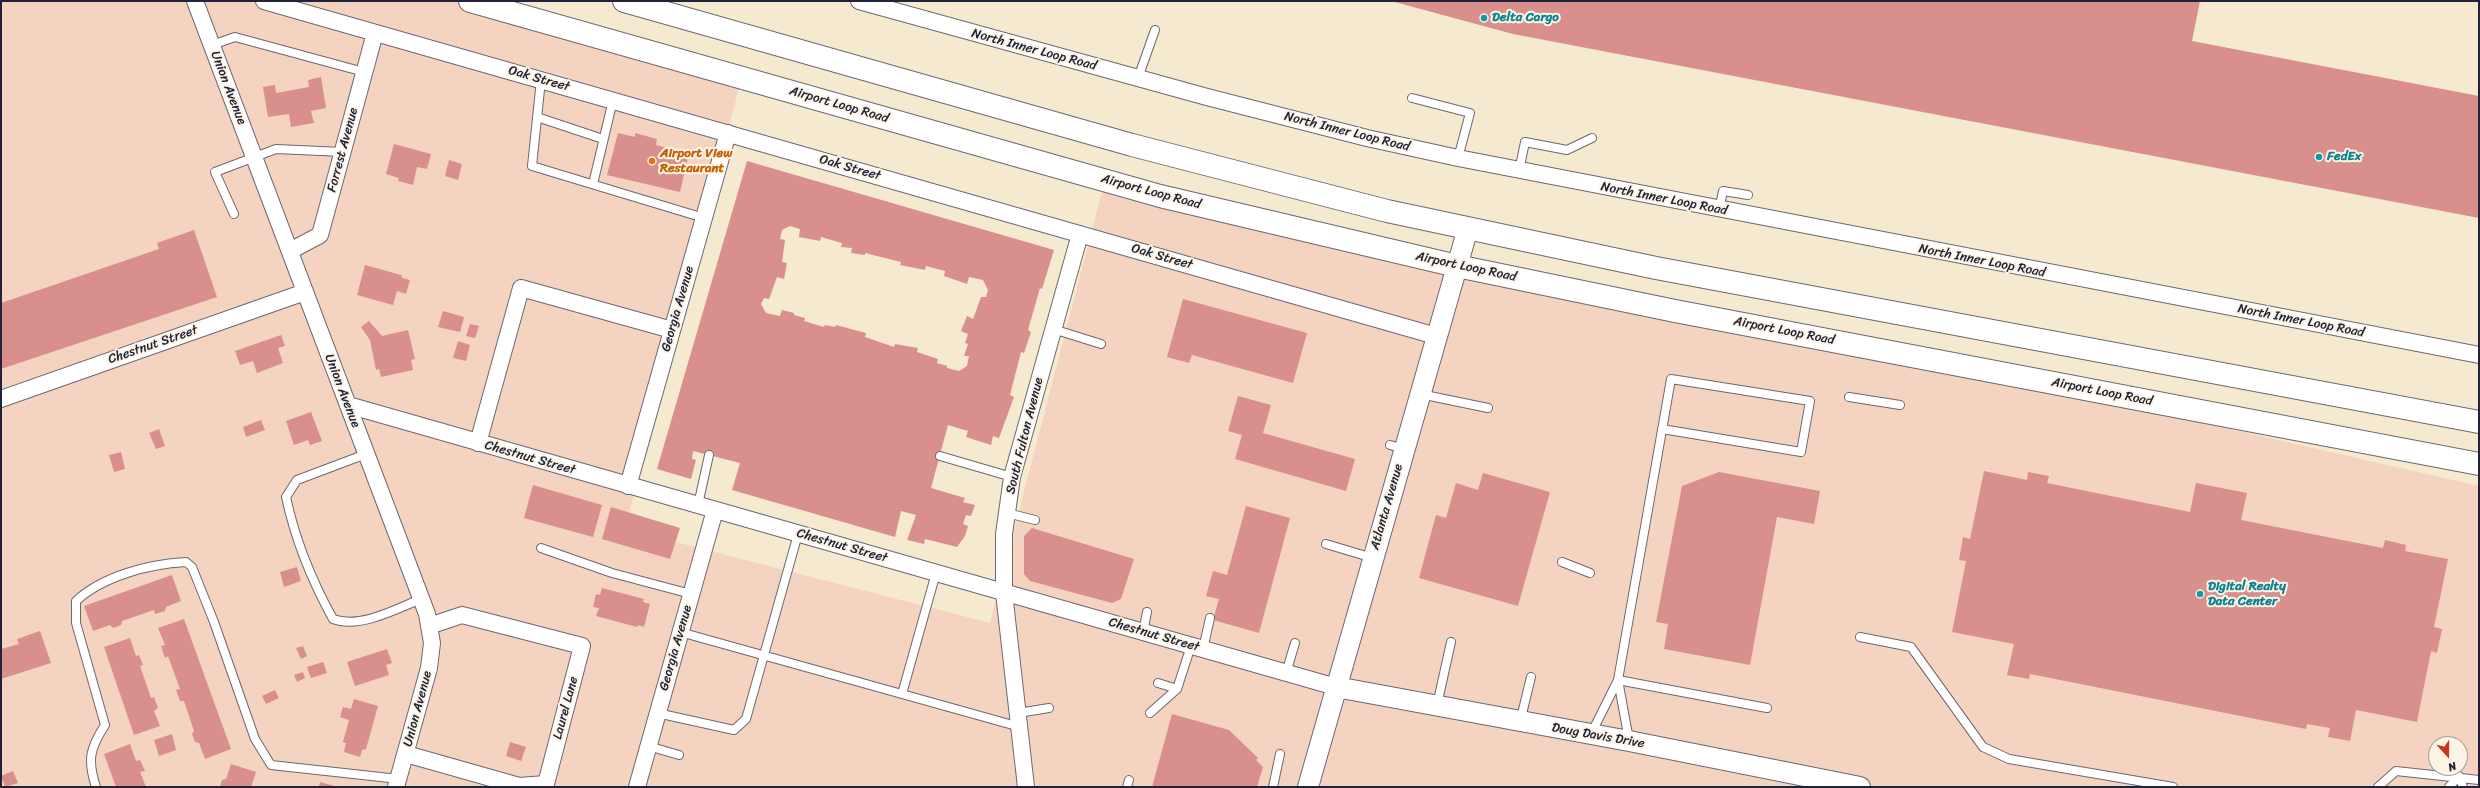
<!DOCTYPE html>
<html>
<head>
<meta charset="utf-8">
<style>
  body { margin:0 }
  #map { position:relative; width:2480px; height:788px; overflow:hidden; background:#f5e9d0; font-family:Sriracha,sans-serif }
  canvas { display:block }
  .frame { position:absolute; inset:0; border:2px solid #22223b; pointer-events:none }
  .north { position:absolute; left:2428px; top:736px; width:40px; height:40px; box-sizing:border-box; background:#fcf5e5; border:1px solid #a5a1a1; border-radius:50%; rotate:159deg; font-size:11px; font-weight:700; line-height:16px; text-align:center; color:#22223b }
  .north::after { content:''; display:block; margin:auto; width:14px; height:18px; background:#c8321e; clip-path:polygon(50% 0,100% 100%,50% 72%,0 100%) }
</style>
</head>
<body>
<div id="map">
<canvas width="2480" height="788"></canvas>
<div class="frame"></div>
<div class="north">N</div>
</div>
<script>
const c = document.querySelector('canvas').getContext('2d');
c.lineJoin = 'round';
function paint(path, color) { c.fillStyle = color; c.fill(path, 'evenodd'); }
function trace(path, color, width, dash) { c.strokeStyle = color; c.lineWidth = width; c.lineCap = dash ? 'butt' : 'round'; c.setLineDash(dash || []); c.stroke(path); }
function drawText(font, color, halo, rows, align = 'center') {
  c.font = font + ' Sriracha,sans-serif'; c.lineWidth = 4; c.setLineDash([]); c.textBaseline = 'middle'; c.strokeStyle = halo; c.fillStyle = color; for (const [text, x, y, turn = 0] of rows) {
    c.save(); c.translate(x, y); c.rotate((+turn || 0) * Math.PI / 180); c.textAlign = isNaN(turn) ? turn : align; if (halo) c.strokeText(text, 0, 0); c.fillText(text, 0, 0); c.restore();
  }
}
paint(new Path2D(`
  M 1,1 L 457,1 L 742,76 L 625,529 L 990,623 L 1107,172 L 1401,249 L 2085,396 L 2479,486 L 2479,787 L 1,787 ZM 2436,744 L 2460,744 L 2460,768 L 2436,768 Z`), '#f4d3c0');
paint(new Path2D(`
  M 1391,1 L 2200,1 L 2192,41 L 2479,96 L 2479,218 L 1513,34 Z
  M 321,77 L 326,108 L 311,111 L 314,123 L 291,127 L 289,114 L 268,117 L 263,87 L 275,85 L 276,93 L 309,87 L 308,80 Z
  M 618,133 L 635,137 L 635,133 L 657,139 L 656,145 L 689,153 L 680,192 L 607,175 Z
  M 394,144 L 431,154 L 427,169 L 417,167 L 413,185 L 398,181 L 399,178 L 386,174 Z
  M 449,160 L 462,164 L 458,180 L 445,176 Z
  M 747,161 L 1054,250 L 1042,289 L 1040,288 L 1028,330 L 1031,332 L 1024,353 L 1021,352 L 1010,395 L 1014,397 L 999,438 L 993,436 L 991,445 L 966,437 L 968,431 L 948,425 L 931,488 L 965,498 L 963,502 L 975,505 L 971,516 L 966,515 L 963,524 L 968,526 L 965,536 L 957,547 L 925,539 L 924,544 L 907,540 L 916,515 L 901,511 L 895,537 L 732,490 L 740,463 L 693,451 L 692,459 L 696,460 L 691,479 L 657,469 ZM 790,226 L 800,229 L 799,237 L 820,241 L 821,237 L 842,243 L 841,247 L 852,248 L 851,253 L 865,255 L 865,253 L 901,262 L 900,265 L 925,270 L 926,266 L 945,271 L 944,276 L 967,284 L 969,277 L 983,280 L 988,290 L 986,297 L 981,297 L 973,319 L 967,316 L 961,331 L 968,334 L 965,343 L 968,344 L 964,356 L 969,356 L 967,366 L 959,371 L 947,368 L 947,366 L 937,363 L 938,359 L 917,352 L 918,348 L 895,344 L 894,347 L 865,337 L 866,333 L 836,325 L 835,327 L 825,325 L 824,327 L 804,321 L 805,318 L 794,315 L 794,313 L 782,310 L 780,316 L 766,313 L 761,304 L 764,298 L 769,299 L 777,277 L 784,279 L 787,263 L 782,262 L 785,240 L 780,239 L 782,230 Z
  M 194,230 L 217,297 L 1,369 L 1,303 L 159,249 L 157,243 Z
  M 365,265 L 401,275 L 402,278 L 410,280 L 406,294 L 397,291 L 393,305 L 357,295 Z
  M 1183,299 L 1307,333 L 1293,383 L 1192,355 L 1189,363 L 1167,357 Z
  M 443,311 L 464,317 L 460,332 L 438,327 Z
  M 369,321 L 382,336 L 408,330 L 415,359 L 411,360 L 413,370 L 381,377 L 379,369 L 376,370 L 370,340 L 361,327 Z
  M 470,324 L 479,326 L 475,338 L 466,336 Z
  M 281,335 L 285,346 L 278,348 L 283,363 L 257,373 L 253,361 L 240,365 L 235,351 Z
  M 458,341 L 470,345 L 466,361 L 453,358 Z
  M 1238,396 L 1271,405 L 1263,433 L 1355,459 L 1346,491 L 1235,459 L 1242,435 L 1228,431 Z
  M 311,412 L 322,441 L 310,445 L 308,440 L 294,445 L 286,421 Z
  M 261,420 L 265,430 L 246,437 L 243,427 Z
  M 159,429 L 165,446 L 156,449 L 149,433 Z
  M 121,452 L 125,469 L 114,472 L 109,455 Z
  M 1984,471 L 2027,480 L 2028,472 L 2049,476 L 2047,483 L 2190,512 L 2196,483 L 2247,493 L 2241,520 L 2383,548 L 2385,540 L 2406,545 L 2405,551 L 2448,559 L 2434,627 L 2442,629 L 2437,653 L 2431,651 L 2417,722 L 2356,710 L 2350,741 L 2328,737 L 2330,728 L 2307,724 L 2306,729 L 2030,674 L 2029,679 L 2007,675 L 2014,644 L 1952,632 L 1966,561 L 1959,560 L 1963,537 L 1970,539 Z
  M 1719,472 L 1820,491 L 1814,524 L 1777,517 L 1750,665 L 1664,649 L 1668,624 L 1656,622 L 1682,486 Z
  M 1483,473 L 1550,492 L 1518,606 L 1419,578 L 1436,515 L 1446,518 L 1456,483 L 1478,490 Z
  M 533,485 L 602,505 L 593,537 L 524,518 Z
  M 1246,506 L 1290,518 L 1259,633 L 1213,620 L 1219,599 L 1206,596 L 1213,571 L 1227,575 Z
  M 611,507 L 680,528 L 670,559 L 602,539 Z
  M 1032,528 L 1134,559 L 1121,599 L 1112,603 L 1030,581 L 1024,574 L 1024,536 Z
  M 297,567 L 301,581 L 284,587 L 280,572 Z
  M 172,575 L 181,601 L 166,607 L 165,611 L 155,614 L 154,610 L 122,621 L 121,625 L 113,628 L 110,625 L 93,631 L 84,606 Z
  M 602,588 L 644,599 L 643,602 L 650,604 L 644,627 L 638,625 L 637,627 L 596,616 L 599,608 L 593,607 L 596,594 L 600,595 Z
  M 184,619 L 231,749 L 205,759 L 199,743 L 195,742 L 192,734 L 194,731 L 184,701 L 180,701 L 176,690 L 180,689 L 168,656 L 165,658 L 161,646 L 165,645 L 158,628 Z
  M 40,631 L 51,663 L 1,679 L 1,649 L 19,644 L 17,639 Z
  M 130,638 L 136,656 L 139,655 L 143,665 L 140,666 L 151,698 L 154,697 L 158,708 L 154,711 L 160,726 L 134,735 L 104,647 Z
  M 303,646 L 307,656 L 301,659 L 296,648 Z
  M 387,649 L 392,663 L 386,665 L 389,675 L 355,686 L 347,662 Z
  M 323,662 L 327,673 L 311,678 L 307,667 Z
  M 303,672 L 305,678 L 297,682 L 294,675 Z
  M 275,690 L 279,698 L 266,704 L 262,696 Z
  M 354,699 L 378,706 L 366,749 L 362,750 L 360,757 L 344,752 L 346,743 L 343,742 L 349,720 L 340,717 L 343,707 L 351,709 Z
  M 1172,714 L 1229,730 L 1258,758 L 1256,760 L 1263,767 L 1257,787 L 1152,787 Z
  M 172,734 L 176,750 L 159,756 L 154,740 Z
  M 510,742 L 526,747 L 521,761 L 506,756 Z
  M 130,744 L 136,761 L 140,760 L 145,771 L 140,772 L 146,787 L 116,787 L 104,754 Z
  M 231,764 L 256,772 L 251,787 L 220,787 L 222,780 L 226,779 Z
  M 13,771 L 18,783 L 5,787 L 1,776 Z
  M 320,782 L 338,787 L 319,787 Z`), '#d9908d');
const service = new Path2D(`
  M 212,45 L 235,37 L 364,72
  M 1138,78 L 1155,30
  M 541,80 L 532,166 L 704,218
  M 1412,98 L 1470,113 L 1458,158
  M 537,117 L 603,139
  M 1519,171 L 1525,142 L 1567,150 L 1592,138
  M 593,184 L 613,100
  M 1719,210 L 1723,191 L 1748,195
  M 234,214 L 215,172 L 276,149 L 343,152
  M 1053,329 L 1101,344
  M 1420,394 L 1488,408
  M 1849,397 L 1900,405
  M 1390,445 L 1404,449
  M 366,454 L 297,480 L 286,497 C 295,539 312,581 333,619 C 360,629 396,609 421,599
  M 940,456 L 1012,477
  M 698,505 L 709,455
  M 1007,513 L 1035,520
  M 1326,544 L 1373,558
  M 541,548 L 612,573 L 691,594
  M 1562,562 L 1590,573
  M 680,632 L 1020,727
  M 1143,632 L 1147,612
  M 1860,637 L 1911,647 L 1983,747 L 2009,759 L 2173,787
  M 1203,649 L 1210,618
  M 1286,673 L 1295,643
  M 1618,680 L 1767,708
  M 1618,680 L 1629,740
  M 1158,683 L 1177,689
  M 902,694 L 936,573
  M 1437,705 L 1451,642
  M 657,713 L 734,730 L 746,719 L 798,534
  M 1018,713 L 1049,708
  M 1150,713 L 1177,689 L 1191,646
  M 1520,722 L 1531,677
  M 1591,734 L 1618,680 L 1671,379 L 1810,401 L 1801,452 L 1662,429
  M 648,746 L 679,755
  M 2459,776 L 2463,787
  M 96,787 C 87,760 90,748 105,725 L 76,623 L 76,601 C 103,576 149,564 186,562 L 192,567 L 214,622 L 255,739 L 271,765 L 399,779
  M 1127,787 L 1129,780
  M 1273,787 L 1280,754
  M 2378,787 L 2396,771 L 2479,780
  M 2449,787 L 2459,776`);
const minor = new Path2D(`
  M 195,1 L 427,614 L 432,643 L 429,668 L 396,787
  M 264,1 L 1436,336
  M 859,1 L 1207,97 L 1367,138 L 1458,158 L 2479,355
  M 290,251 L 320,235 L 375,33
  M 1,399 L 305,292
  M 348,405 L 1336,687
  M 478,443 L 521,288 L 672,330
  M 628,486 L 728,133
  M 406,754 L 519,786 L 546,784 L 582,646 L 462,615 L 429,626
  M 637,787 L 715,510
  M 1026,787 L 1004,593 L 1004,534 L 1012,477 L 1080,234`);
const tertiary = new Path2D(`
  M 1336,687 L 1629,741 L 1860,787
  M 1308,787 L 1468,228`);
const secondary = new Path2D(`
  M 470,1 L 1160,196 L 1457,266 L 1675,311 L 2479,464
  M 624,1 L 1132,145 L 1387,211 L 1656,268 L 2479,422`);
trace(service, '#6c686f', 10);
trace(minor, '#6c686f', 18);
trace(tertiary, '#6c686f', 22);
trace(secondary, '#6c686f', 24);
trace(service, '#fff', 8);
trace(minor, '#fff', 16);
trace(tertiary, '#fff', 20);
trace(secondary, '#fff', 22);
for (const [x, y, r, color] of [
  [1484,18,4,"#0f9aa8"],
  [2319,157,4,"#0f9aa8"],
  [652,161,4,"#e8710a"],
  [2200,594,4,"#0f9aa8"]
]) { const dot = new Path2D(); dot.arc(x, y, r, 0, 2 * Math.PI); c.fillStyle = color; c.fill(dot); trace(dot, '#fcf5e5', 1.5); }
drawText('bold 13px', '#0d838f', '#fcf5e5', [
  ["Delta Cargo",1492,18],
  ["FedEx",2327,157],
  ["Digital Realty",2208,587],
  ["Data Center",2208,602]
], 'left');
drawText('13px', '#22223b', '#fcf5e5', [
  ["North Inner Loop Road",1034,50,15],
  ["Oak Street",539,79,16],
  ["Union Avenue",228,88,69],
  ["Airport Loop Road",839,105,16],
  ["North Inner Loop Road",1347,132,14],
  ["Forrest Avenue",343,150,-75],
  ["Oak Street",850,168,16],
  ["Airport Loop Road",1151,192,15],
  ["North Inner Loop Road",1664,199,11],
  ["Oak Street",1162,257,16],
  ["North Inner Loop Road",1982,261,11],
  ["Airport Loop Road",1466,267,12],
  ["Georgia Avenue",678,309,-74],
  ["North Inner Loop Road",2301,321,11],
  ["Airport Loop Road",1784,331,11],
  ["Chestnut Street",153,345,-19],
  ["Union Avenue",342,391,69],
  ["Airport Loop Road",2102,392,11],
  ["South Fulton Avenue",1025,436,-76],
  ["Chestnut Street",530,458,16],
  ["Atlanta Avenue",1387,507,-74],
  ["Chestnut Street",842,546,16],
  ["Chestnut Street",1154,635,16],
  ["Georgia Avenue",676,648,-74],
  ["Laurel Lane",566,708,-75],
  ["Union Avenue",418,709,-75],
  ["Doug Davis Drive",1598,736,10]
]);
drawText('bold 13px', '#c56008', '#fcf5e5', [
  ["Airport View",660,154],
  ["Restaurant",660,169]
], 'left');
</script>
</body>
</html>
